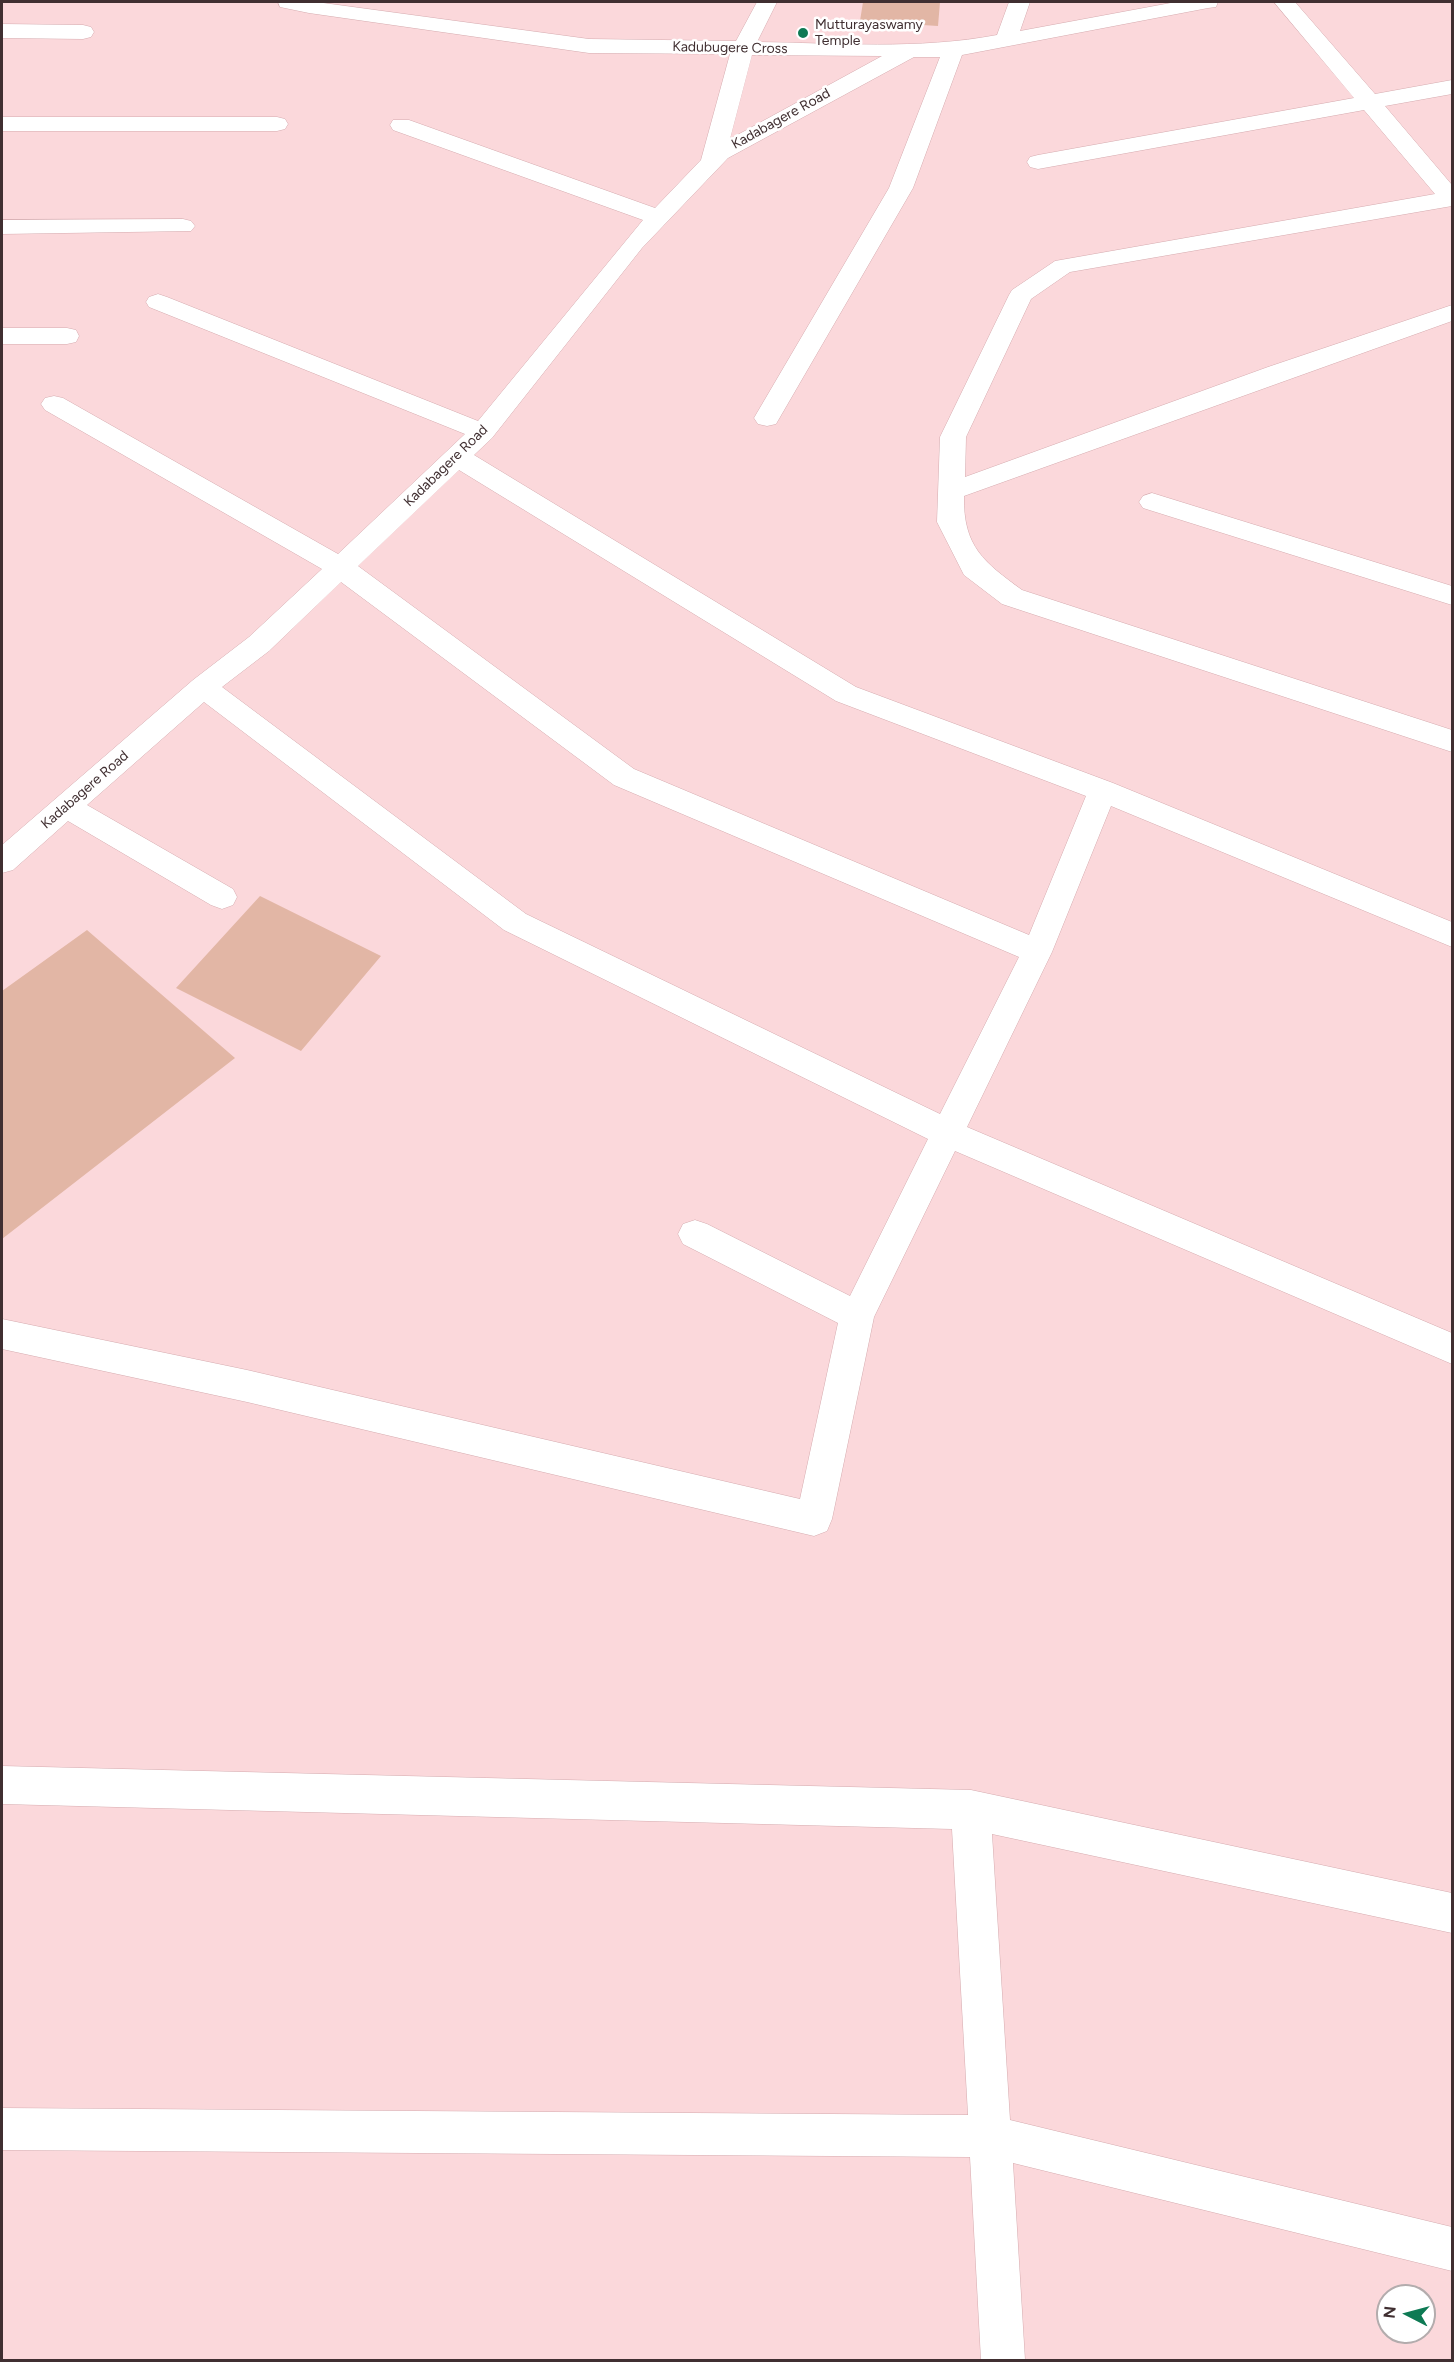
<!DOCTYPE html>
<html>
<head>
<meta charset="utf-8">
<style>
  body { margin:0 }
  #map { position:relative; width:1454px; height:2362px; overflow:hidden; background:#fbd8db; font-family:Figtree,sans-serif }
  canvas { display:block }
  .frame { position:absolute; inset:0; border:3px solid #402f31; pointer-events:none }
  .north { position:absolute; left:1376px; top:2284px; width:60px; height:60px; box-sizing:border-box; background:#fff; border:2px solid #b3acad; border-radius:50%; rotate:276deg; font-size:16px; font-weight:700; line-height:24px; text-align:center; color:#402f31 }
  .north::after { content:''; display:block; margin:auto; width:21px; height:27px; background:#0e7a54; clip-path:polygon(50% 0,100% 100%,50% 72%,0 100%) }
</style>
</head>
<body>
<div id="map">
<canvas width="1454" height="2362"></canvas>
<div class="frame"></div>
<div class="north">N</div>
</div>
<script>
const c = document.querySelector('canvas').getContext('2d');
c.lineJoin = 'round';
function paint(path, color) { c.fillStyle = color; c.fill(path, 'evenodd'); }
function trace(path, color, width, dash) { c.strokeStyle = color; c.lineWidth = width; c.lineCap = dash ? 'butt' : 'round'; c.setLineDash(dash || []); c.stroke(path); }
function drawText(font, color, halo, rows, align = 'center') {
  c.font = font + ' Figtree,sans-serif'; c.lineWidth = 5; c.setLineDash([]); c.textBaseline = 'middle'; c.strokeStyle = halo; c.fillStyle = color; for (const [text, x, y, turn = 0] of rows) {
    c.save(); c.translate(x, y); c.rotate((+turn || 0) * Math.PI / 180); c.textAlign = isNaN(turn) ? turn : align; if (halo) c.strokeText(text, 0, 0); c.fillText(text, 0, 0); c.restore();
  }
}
paint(new Path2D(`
  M 863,2 L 940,2 L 938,26 L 860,21 Z
  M 260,896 L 381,956 L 301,1051 L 176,988 Z
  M 87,930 L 235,1058 L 2,1239 L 2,991 Z`), '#e2b6a5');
const minor = new Path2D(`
  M 278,2 L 316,2 L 589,39 L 736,41 L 757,2 L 777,2 L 757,42 C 837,43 918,50 997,35 L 1009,2 L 1030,2 L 1020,31 L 1176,2 L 1218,2 L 1216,7 L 1208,8 L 962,55 L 913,188 L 776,424 L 767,426 L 758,424 L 754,418 L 889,188 L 940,57 L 914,57 L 728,158 L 642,248 L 492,438 L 474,455 L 856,687 L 1113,783 L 1452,922 L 1452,947 L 1111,806 L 1052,952 L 967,1127 L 1452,1333 L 1452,1364 L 955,1151 L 874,1317 L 832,1519 L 827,1531 L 814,1536 L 247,1402 L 2,1349 L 2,1319 L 247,1370 L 800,1499 L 838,1323 L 683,1244 L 678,1234 L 683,1224 L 695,1220 L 707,1224 L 850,1296 L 928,1139 L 504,930 L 204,702 L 87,805 L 233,889 L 237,897 L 233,905 L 222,909 L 211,905 L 68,821 L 13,870 L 2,873 L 2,845 L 193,680 L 249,637 L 322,569 L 45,410 L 41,404 L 45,398 L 54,396 L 63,398 L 338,554 L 465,434 L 149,307 L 146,302 L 149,297 L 158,294 L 167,297 L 478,421 L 643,220 L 393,130 L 390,125 L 393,120 L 409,120 L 655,208 L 701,160 L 730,54 L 589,53 L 309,13 L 280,7 ZM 752,55 L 882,56 L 730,139 ZM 459,470 L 836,701 L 1086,796 L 1029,935 L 634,769 L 358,566 ZM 341,582 L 614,785 L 1019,957 L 940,1114 L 526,914 L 222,687 L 269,651 Z
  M 1274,2 L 1295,2 L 1375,94 L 1452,80 L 1452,94 L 1385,106 L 1452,185 L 1452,206 L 1070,272 L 1031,299 L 966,437 L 965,477 L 1268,367 L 1452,305 L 1452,321 L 964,496 C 963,547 984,562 1022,590 L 1452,730 L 1452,752 L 1002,604 L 964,575 L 937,522 L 940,437 L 1009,295 L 1012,290 L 1055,261 L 1435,194 L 1364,110 L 1038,169 L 1030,167 L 1027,162 L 1030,157 L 1038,155 L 1354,98 Z
  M 2,24 L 83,25 L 91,27 L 94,32 L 91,37 L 83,39 L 2,38 Z
  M 2,117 L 277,117 L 285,119 L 288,124 L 285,129 L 277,131 L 2,131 Z
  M 183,219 L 191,221 L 195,226 L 191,231 L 2,234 L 2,220 Z
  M 2,328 L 67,328 L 76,330 L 79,336 L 76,342 L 67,344 L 2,344 Z
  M 1152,493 L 1452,586 L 1452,605 L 1143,508 L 1139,502 L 1143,496 Z
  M 2,1766 L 971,1790 L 1452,1893 L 1452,1933 L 992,1834 L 1010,2120 L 1452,2227 L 1452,2271 L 1013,2163 L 1025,2360 L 981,2360 L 970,2157 L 2,2150 L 2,2108 L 968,2115 L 952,1829 L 2,1804 Z`);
trace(minor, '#d5abaf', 1);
paint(minor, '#fff');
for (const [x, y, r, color] of [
  [803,33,6,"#0e7a54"]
]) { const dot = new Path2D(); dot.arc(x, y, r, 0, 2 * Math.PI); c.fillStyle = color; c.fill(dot); trace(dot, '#fff', 2); }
drawText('14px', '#402f31', '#fff', [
  ["Mutturayaswamy",815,25],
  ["Temple",815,41]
], 'left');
drawText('14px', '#402f31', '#fff', [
  ["Kadubugere Cross",730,48,1],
  ["Kadabagere Road",781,119,-29],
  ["Kadabagere Road",446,466,-44],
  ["Kadabagere Road",85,790,-41]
]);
</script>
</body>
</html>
